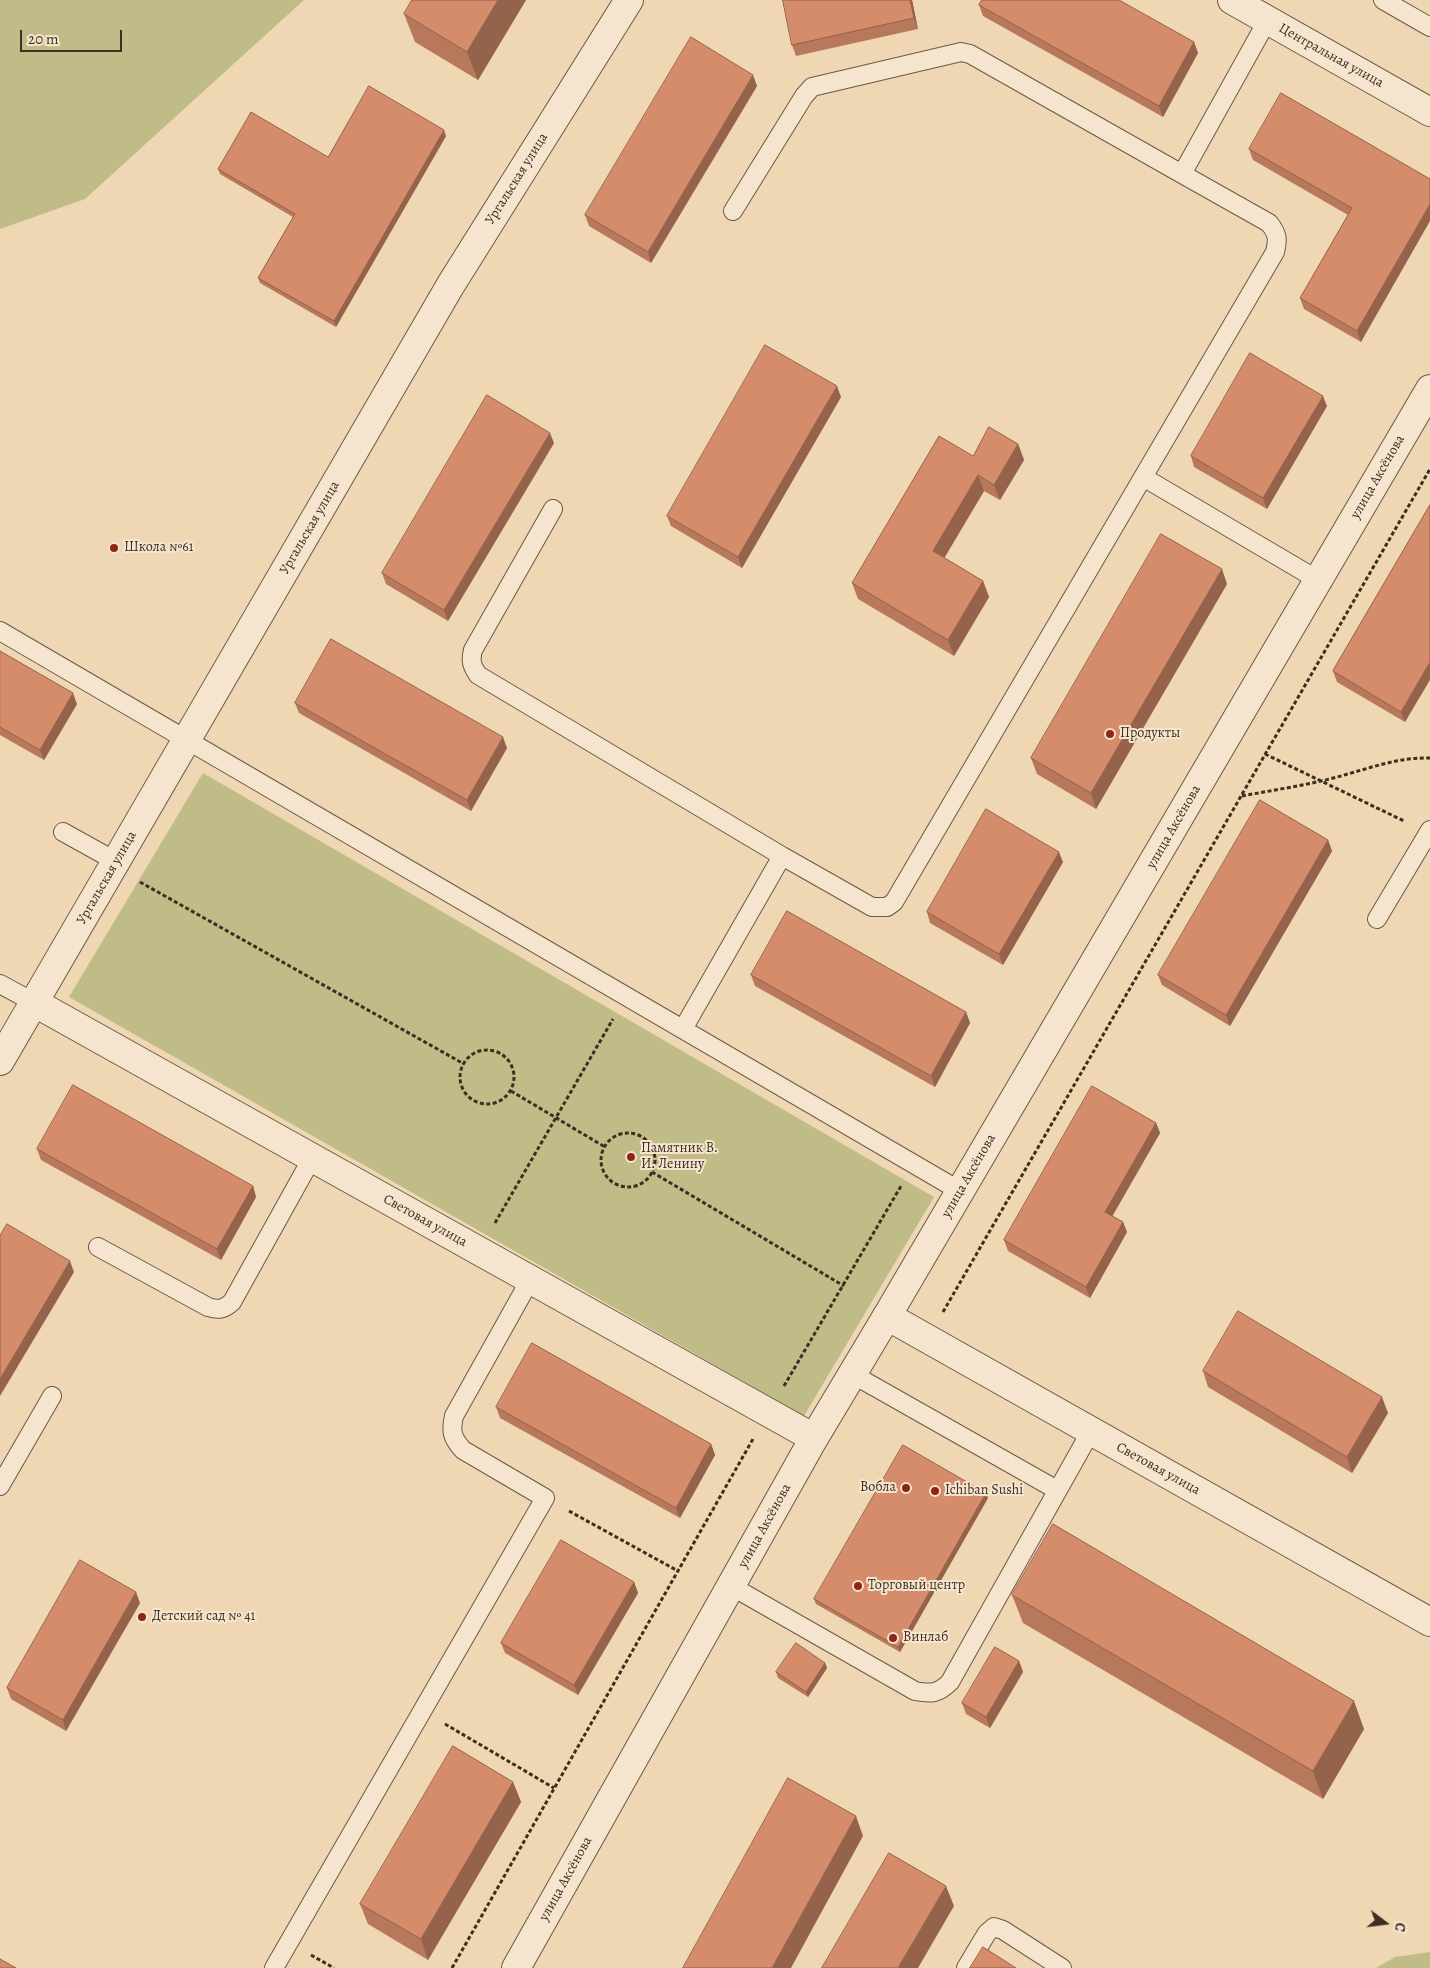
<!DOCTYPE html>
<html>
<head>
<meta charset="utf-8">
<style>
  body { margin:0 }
  #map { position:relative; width:1430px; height:1968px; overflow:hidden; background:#efd7b3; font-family:Alegreya,serif }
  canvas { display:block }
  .north { position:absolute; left:1360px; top:1898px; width:50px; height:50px; -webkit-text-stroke:4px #f5e5ce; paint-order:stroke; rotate:105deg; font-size:14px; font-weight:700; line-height:20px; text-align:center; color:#3f2e20 }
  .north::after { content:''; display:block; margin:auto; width:18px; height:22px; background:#3f2e20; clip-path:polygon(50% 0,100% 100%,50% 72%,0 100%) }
  .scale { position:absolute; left:20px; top:30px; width:102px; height:22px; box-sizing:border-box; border:2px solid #3f2e20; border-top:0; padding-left:6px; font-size:15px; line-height:18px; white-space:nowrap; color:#3f2e20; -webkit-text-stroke:4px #f5e5ce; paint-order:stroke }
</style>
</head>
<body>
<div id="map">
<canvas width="1430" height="1968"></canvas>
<div class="north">С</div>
<div class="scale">20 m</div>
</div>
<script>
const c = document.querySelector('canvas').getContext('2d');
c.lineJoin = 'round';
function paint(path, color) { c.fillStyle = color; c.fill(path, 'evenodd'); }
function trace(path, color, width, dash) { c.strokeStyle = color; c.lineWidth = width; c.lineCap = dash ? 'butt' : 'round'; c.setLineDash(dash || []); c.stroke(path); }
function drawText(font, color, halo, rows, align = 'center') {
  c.font = font + ' Alegreya,serif'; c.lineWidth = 4; c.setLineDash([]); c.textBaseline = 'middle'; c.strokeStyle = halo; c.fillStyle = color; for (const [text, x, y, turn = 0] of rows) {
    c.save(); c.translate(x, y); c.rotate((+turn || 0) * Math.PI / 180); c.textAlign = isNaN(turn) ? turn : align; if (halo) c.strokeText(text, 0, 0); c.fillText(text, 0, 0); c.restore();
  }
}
paint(new Path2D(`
  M 0,0 L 304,0 L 85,199 L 0,229 Z
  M 203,773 L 934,1197 L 804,1416 L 69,997 Z
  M 1430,1952 L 1430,1968 L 1376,1968 L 1395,1957 Z`), '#c0bc88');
const service = new Path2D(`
  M 1383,0 L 1430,27
  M 733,211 L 804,96 L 812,87 L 961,52 L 970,54 L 1182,174
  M 1143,477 L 1318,580
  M 553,509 L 473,650 C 470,661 472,666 478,675 L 782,856
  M 0,631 L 960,1191
  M 63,832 L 117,862
  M 1377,919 L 1430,830
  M 0,984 L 35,1003
  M 683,1029 L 782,856 L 872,907 L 887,907 L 894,902 L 1275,252 C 1278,240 1278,234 1269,223 L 1182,174 L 1267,21
  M 98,1247 L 208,1307 C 218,1310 223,1310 232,1302 L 312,1158
  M 852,1374 L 1057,1490
  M 0,1486 L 52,1396
  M 731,1586 L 915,1691 C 931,1694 938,1694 950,1682 L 1091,1431
  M 274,1968 L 545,1498 L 463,1450 C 453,1439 450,1432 454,1416 L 530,1280
  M 966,1968 L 987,1933 L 994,1927 L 1003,1930 L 1062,1968`);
const minor = new Path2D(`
  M 1232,0 L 1430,112
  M 35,1003 L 814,1438
  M 0,1061 L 450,286 L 629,0
  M 887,1316 L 1430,389`);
const tertiary = new Path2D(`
  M 516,1968 L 814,1438 L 887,1316 L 1430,1622`);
trace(service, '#6b5845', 20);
trace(minor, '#6b5845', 30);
trace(tertiary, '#6b5845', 30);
trace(new Path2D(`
  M 1265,754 L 1404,821
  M 1242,796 C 1268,791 1295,787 1321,781 C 1358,773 1392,757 1430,758
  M 140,882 L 464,1064
  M460 1077a27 27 0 1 1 54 0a27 27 0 1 1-54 0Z
  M 511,1091 L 605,1147
  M601 1160a27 27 0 1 1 54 0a27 27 0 1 1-54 0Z
  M 652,1172 L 844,1286
  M 495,1223 L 613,1019
  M 943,1312 L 1430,469
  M 784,1386 L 901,1186
  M 569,1511 L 678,1571
  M 445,1724 L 554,1788
  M 311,1955 L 334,1968
  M 452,1968 L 753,1439`), '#3f2e20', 3, [4, 2.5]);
trace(service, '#f5e5ce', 18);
trace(minor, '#f5e5ce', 28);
trace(tertiary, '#f5e5ce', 28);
paint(new Path2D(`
  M 526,0 L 478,80 L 415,42 L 404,14 Z
  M 912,0 L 918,29 L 796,56 L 792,45 Z
  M 979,5 L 1194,42 L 1198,53 L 1163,117 L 983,16 Z
  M 757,86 L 651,263 L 589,226 L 585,215 Z
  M 446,136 L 336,327 L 260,283 L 258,278 L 293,217 L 220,174 L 218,169 L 328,157 Z
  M 1249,149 L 1430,179 L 1361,342 L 1304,309 L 1300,298 L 1348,215 L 1253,160 Z
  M 841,397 L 742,568 L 671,526 L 667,516 Z
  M 1327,406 L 1267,509 L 1194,467 L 1191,456 Z
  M 554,443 L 448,621 L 386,584 L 382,573 Z
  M 1018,444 L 1024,460 L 1000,500 L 984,491 L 944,558 L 983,581 L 989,597 L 954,656 L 858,599 L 852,583 L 973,456 Z
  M 1430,505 L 1405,722 L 1337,682 L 1333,671 Z
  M 1227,584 L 1096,809 L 1037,774 L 1031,758 Z
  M 0,651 L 77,704 L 44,760 L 0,735 Z
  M 295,703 L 507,748 L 471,811 L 299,713 Z
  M 1328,840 L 1332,851 L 1230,1026 L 1162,985 L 1158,975 Z
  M 1063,862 L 1003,965 L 930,923 L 927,912 Z
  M 751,975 L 966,1012 L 970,1023 L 935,1087 L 755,986 Z
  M 1156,1123 L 1160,1133 L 1112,1216 L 1123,1222 L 1127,1232 L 1090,1298 L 1008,1251 L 1004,1240 Z
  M 37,1149 L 253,1186 L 256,1197 L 221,1260 L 41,1160 Z
  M 1203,1371 L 1388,1413 L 1352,1473 L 1208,1387 Z
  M 496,1407 L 711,1444 L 715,1455 L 680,1518 L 500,1418 Z
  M 988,1498 L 900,1652 L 816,1604 L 814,1599 Z
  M 634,1582 L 638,1593 L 578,1695 L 505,1653 L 501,1643 Z
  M 1012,1595 L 1364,1729 L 1323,1799 L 1023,1623 Z
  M 140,1603 L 66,1731 L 11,1699 L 7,1688 Z
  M 1019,1661 L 1023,1672 L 990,1728 L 966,1714 L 962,1703 Z
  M 825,1663 L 827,1668 L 808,1697 L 778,1678 L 776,1672 Z
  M 513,1782 L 521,1802 L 428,1960 L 368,1924 L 360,1904 Z`), '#b7785c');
paint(new Path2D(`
  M 498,0 L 526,0 L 478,80 L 467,52 Z
  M 910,0 L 912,0 L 918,29 L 914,18 Z
  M 1194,42 L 1198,53 L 1163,117 L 1159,106 Z
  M 753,75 L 757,86 L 651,263 L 648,252 Z
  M 444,130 L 446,136 L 336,327 L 334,321 Z
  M 1430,204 L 1430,221 L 1361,342 L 1357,331 Z
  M 837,386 L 841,397 L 742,568 L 738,557 Z
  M 1323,396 L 1327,406 L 1267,509 L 1263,498 Z
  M 550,433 L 554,443 L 448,621 L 444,610 Z
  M 1018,444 L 1024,460 L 1000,500 L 994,485 Z
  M 978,475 L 984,491 L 939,567 L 933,551 Z
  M 1222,569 L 1227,584 L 1096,809 L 1091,793 Z
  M 983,581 L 989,597 L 954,656 L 948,640 Z
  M 1430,662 L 1430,680 L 1405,722 L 1401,712 Z
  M 73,693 L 77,704 L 44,760 L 40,750 Z
  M 503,737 L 507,748 L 471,811 L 467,800 Z
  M 1328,840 L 1332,851 L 1230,1026 L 1226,1015 Z
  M 1059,852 L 1063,862 L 1003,965 L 999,954 Z
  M 966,1012 L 970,1023 L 935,1087 L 931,1076 Z
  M 1156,1123 L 1160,1133 L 1109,1222 L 1105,1212 Z
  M 253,1186 L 256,1197 L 221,1260 L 217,1249 Z
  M 1123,1222 L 1127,1232 L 1090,1298 L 1086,1287 Z
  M 70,1261 L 74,1272 L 0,1396 L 0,1379 Z
  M 1382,1397 L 1388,1413 L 1352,1473 L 1347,1457 Z
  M 711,1444 L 715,1455 L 680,1518 L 676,1508 Z
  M 986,1493 L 988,1498 L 900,1652 L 898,1647 Z
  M 634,1582 L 638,1593 L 578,1695 L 574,1685 Z
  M 136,1592 L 140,1603 L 66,1731 L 63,1720 Z
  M 1019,1661 L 1023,1672 L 990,1728 L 986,1717 Z
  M 825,1663 L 827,1668 L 808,1697 L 806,1692 Z
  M 1354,1701 L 1364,1729 L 1323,1799 L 1313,1771 Z
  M 513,1782 L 521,1802 L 428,1960 L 421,1939 Z
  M 856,1816 L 863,1836 L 791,1968 L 772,1968 Z
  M 946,1886 L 954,1906 L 918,1968 L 898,1968 Z`), '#95624b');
const building = new Path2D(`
  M 412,0 L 498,0 L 467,52 L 404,14 Z
  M 783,0 L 910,0 L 914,18 L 792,45 Z
  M 982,0 L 1119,0 L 1194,42 L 1159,106 L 979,5 Z
  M 691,37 L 753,75 L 648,252 L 585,215 Z
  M 369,86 L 444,130 L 334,321 L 258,278 L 295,214 L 218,169 L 251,112 L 328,157 Z
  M 1281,93 L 1430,179 L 1430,204 L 1357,331 L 1300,298 L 1352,208 L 1249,149 Z
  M 765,345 L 837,386 L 738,557 L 667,516 Z
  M 1250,353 L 1323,396 L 1263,498 L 1191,456 Z
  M 487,395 L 550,433 L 444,610 L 382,573 Z
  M 989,427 L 1018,444 L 994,485 L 978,475 L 933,551 L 983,581 L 948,640 L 852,583 L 939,436 L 973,456 Z
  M 1430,505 L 1430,662 L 1401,712 L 1333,671 Z
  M 1161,534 L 1222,569 L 1091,793 L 1031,758 Z
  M 331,639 L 503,737 L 467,800 L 295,703 Z
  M 0,651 L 73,693 L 40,750 L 0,727 Z
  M 1260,800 L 1328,840 L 1226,1015 L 1158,975 Z
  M 986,809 L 1059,852 L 999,954 L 927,912 Z
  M 787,911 L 966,1012 L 931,1076 L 751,975 Z
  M 73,1085 L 253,1186 L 217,1249 L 37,1149 Z
  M 1092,1086 L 1156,1123 L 1105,1212 L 1123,1222 L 1086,1287 L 1004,1240 Z
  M 7,1224 L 70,1261 L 0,1379 L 0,1236 Z
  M 1238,1311 L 1382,1397 L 1347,1457 L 1203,1371 Z
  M 532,1343 L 711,1444 L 676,1508 L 496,1407 Z
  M 903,1445 L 986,1493 L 898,1647 L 814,1599 Z
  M 1053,1524 L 1354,1701 L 1313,1771 L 1012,1595 Z
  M 561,1540 L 634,1582 L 574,1685 L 501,1643 Z
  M 80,1560 L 136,1592 L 63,1720 L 7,1688 Z
  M 796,1643 L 825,1663 L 806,1692 L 776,1672 Z
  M 995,1647 L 1019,1661 L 986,1717 L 962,1703 Z
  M 453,1746 L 513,1782 L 421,1939 L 360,1904 Z
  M 788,1778 L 856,1816 L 772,1968 L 683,1968 Z
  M 889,1853 L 946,1886 L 898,1968 L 822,1968 Z
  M 983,1947 L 1016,1968 L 970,1968 Z
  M 0,1959 L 16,1968 L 0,1968 Z`);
paint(building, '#d58c6b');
trace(building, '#95624b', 1);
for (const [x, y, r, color] of [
  [114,548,5,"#8f2418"],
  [1110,734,5,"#8f2418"],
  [631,1157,5,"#8f2418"],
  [906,1488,5,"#8f2418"],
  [935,1491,5,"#8f2418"],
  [858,1586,5,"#8f2418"],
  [142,1617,5,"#8f2418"],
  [893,1638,5,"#8f2418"]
]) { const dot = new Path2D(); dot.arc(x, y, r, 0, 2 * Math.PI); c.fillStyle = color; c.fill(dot); trace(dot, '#f5e5ce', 2); }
drawText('14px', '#3f2e20', '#f5e5ce', [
  ["Центральная улица",1331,56,29],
  ["Ургальская улица",517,179,-58],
  ["улица Аксёнова",1378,477,-60],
  ["Ургальская улица",310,528,-60],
  ["улица Аксёнова",1174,827,-60],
  ["Ургальская улица",107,878,-60],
  ["улица Аксёнова",969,1176,-60],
  ["Световая улица",425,1221,29],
  ["Световая улица",1158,1469,29],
  ["улица Аксёнова",765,1526,-61],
  ["улица Аксёнова",566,1879,-61]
]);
drawText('14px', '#3f2e20', '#f5e5ce', [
  ["Школа №61",124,548],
  ["Продукты",1120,734],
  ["Памятник В.",641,1149],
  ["И. Ленину",641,1165],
  ["Вобла",896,1488,"right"],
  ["Ichiban Sushi",945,1491],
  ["Торговый центр",868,1586],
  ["Детский сад № 41",152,1617],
  ["Винлаб",903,1638]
], 'left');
</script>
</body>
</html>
